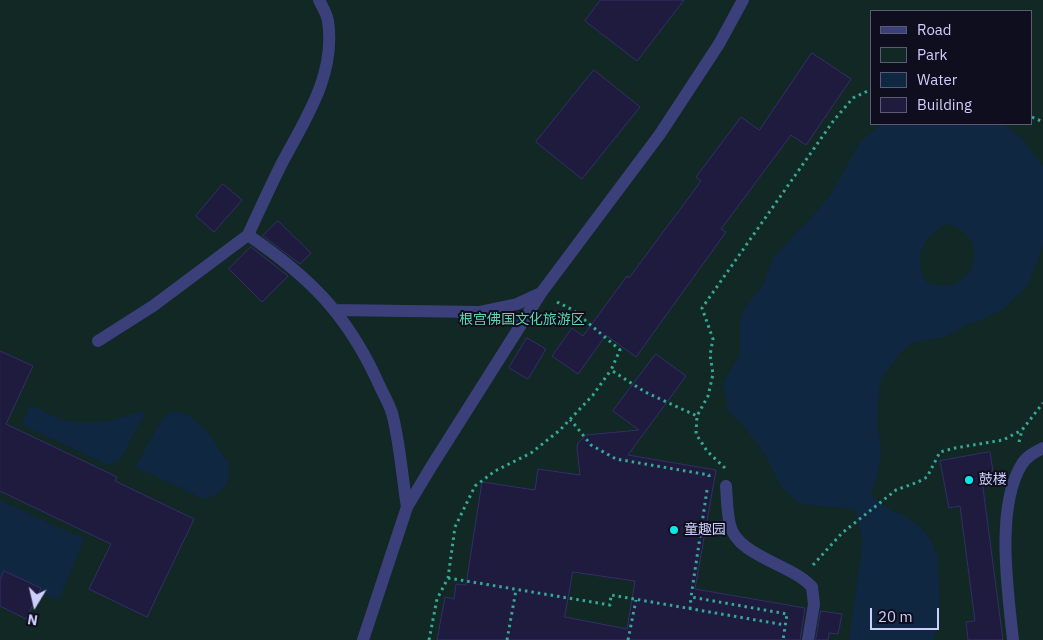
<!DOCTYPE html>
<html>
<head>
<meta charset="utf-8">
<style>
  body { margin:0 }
  #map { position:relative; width:1043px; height:640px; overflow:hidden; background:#0f0e1e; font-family:"IBM Plex Sans",sans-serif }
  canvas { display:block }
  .legend { position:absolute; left:870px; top:10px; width:162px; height:115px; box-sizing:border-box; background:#0f0e1e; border:1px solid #5b5b77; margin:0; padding:6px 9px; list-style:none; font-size:15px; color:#cecefc }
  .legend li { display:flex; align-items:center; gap:10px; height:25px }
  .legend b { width:25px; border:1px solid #5b5b77 }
  .north { position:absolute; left:10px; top:580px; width:50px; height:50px; -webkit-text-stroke:4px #0f0e1e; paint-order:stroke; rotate:189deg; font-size:14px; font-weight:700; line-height:20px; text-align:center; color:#cecefc }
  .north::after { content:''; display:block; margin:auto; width:18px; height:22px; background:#cecefc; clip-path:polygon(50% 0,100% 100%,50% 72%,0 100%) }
  .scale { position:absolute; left:870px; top:608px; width:69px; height:22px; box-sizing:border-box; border:2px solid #cecefc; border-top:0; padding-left:6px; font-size:15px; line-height:18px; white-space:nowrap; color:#cecefc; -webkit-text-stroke:4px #0f0e1e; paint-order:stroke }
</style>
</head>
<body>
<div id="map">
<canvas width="1043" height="640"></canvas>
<ul class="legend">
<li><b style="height:6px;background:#3b407b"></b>Road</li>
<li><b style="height:14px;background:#112825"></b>Park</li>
<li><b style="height:14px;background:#0f2741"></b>Water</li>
<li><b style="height:14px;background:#1e1b3e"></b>Building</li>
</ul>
<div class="north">N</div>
<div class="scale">20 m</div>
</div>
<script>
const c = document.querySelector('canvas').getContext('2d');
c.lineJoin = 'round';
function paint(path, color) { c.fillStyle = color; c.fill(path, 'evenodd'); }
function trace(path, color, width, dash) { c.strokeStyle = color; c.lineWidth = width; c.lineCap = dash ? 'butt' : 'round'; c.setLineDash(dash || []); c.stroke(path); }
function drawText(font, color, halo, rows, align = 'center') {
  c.font = font + ' "IBM Plex Sans","Noto Sans SC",sans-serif'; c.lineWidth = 4; c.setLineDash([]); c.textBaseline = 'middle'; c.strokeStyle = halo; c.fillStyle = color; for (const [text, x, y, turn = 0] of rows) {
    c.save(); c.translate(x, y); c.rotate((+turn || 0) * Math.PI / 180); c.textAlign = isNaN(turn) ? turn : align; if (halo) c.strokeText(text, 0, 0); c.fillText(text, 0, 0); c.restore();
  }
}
paint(new Path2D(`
  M 0,0 L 1043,0 L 1043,640 L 0,640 ZM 872,11 L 1032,11 L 1032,124 L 872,124 Z`), '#112825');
paint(new Path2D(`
  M 880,124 L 1003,124 L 1021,137 L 1043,166 L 1043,246 L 1028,285 L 1001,311 L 963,327 L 945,337 L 915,342 L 900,352 L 880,381 L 877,419 L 881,454 L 877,477 L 871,495 L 890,510 L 903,515 L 920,527 L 930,540 L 938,557 L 940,611 L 938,627 L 932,640 L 849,640 L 863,542 L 855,509 L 800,504 L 782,488 L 764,453 L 742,424 L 728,411 L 723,383 L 740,354 L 740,322 L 744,309 L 764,283 L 773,258 L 828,199 L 859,144 ZM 946,224 C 997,236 972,304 925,281 C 914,256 922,237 946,224 Z
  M 29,407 C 40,407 48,415 58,418 C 85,427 115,421 141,411 L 145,414 L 120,460 L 108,465 L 22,425 Z
  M 174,411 C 202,415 213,441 228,463 C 234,482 221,495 204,499 L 135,467 L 165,415 Z
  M 0,500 L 84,539 L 59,600 L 0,577 Z`), '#0f2741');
const building = new Path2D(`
  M 601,0 L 684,0 L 637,61 L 585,21 Z
  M 812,53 L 851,79 L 806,145 L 791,135 L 721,229 L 726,232 L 636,357 L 606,335 L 578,374 L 552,356 L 572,328 L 583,336 L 627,276 L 629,278 L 701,181 L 696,177 L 741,117 L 759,130 Z
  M 594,70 L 640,107 L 582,179 L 536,142 Z
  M 223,184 L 242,200 L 214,232 L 196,216 Z
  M 278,221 L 311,253 L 300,264 L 263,236 Z
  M 251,247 L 288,276 L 262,302 L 229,269 Z
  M 527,338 L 546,349 L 528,379 L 509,368 Z
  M 0,351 L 33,366 L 6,424 L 117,477 L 115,481 L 194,519 L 147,617 L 89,589 L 111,544 L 0,491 Z
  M 656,354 L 686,376 L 628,455 L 716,470 L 695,589 L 805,608 L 800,640 L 437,640 L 445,597 L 454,599 L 456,584 L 466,585 L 482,482 L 535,490 L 538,469 L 580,475 L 577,448 L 578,443 L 586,435 L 639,430 L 613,411 ZM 573,572 L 635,581 L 627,629 L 565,617 Z
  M 990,452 L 993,471 L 981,473 L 1003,640 L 968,640 L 966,622 L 975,621 L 960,506 L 949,508 L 940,461 Z
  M 4,571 L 41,588 L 26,619 L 0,606 L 0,581 Z
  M 821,611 L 842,614 L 838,634 L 829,633 L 828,640 L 816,640 Z`);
paint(building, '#1e1b3e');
trace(building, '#332e69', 1);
trace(new Path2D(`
  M 1032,117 L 1043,122
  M 557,302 L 573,310 L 620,350 L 611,370 L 645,392 L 697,416
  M 570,419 L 591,445 L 616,459 L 709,475 L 709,479
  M 1019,442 L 1022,430 L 1043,403
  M 725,468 L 707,451 L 696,434 L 697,416 L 708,396 L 713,374 L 710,355 L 713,339 L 702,308 L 834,120 L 853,98 L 872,89
  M 707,490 L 691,597 L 787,614 L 783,640
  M 813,565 L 842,533 L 896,490 L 918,482 L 927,477 L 940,452 L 955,448 L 1003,440 L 1022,430
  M 448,578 L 610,605 L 611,595 L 785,625
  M 690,609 L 691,597
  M 429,640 L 437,599 L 448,578 L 455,527 L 475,486 L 495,471 L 531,453 L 560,430 L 593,395 L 611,370
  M 507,640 L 516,590
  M 628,640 L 636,600`), '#35a996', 3, [2.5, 4]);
trace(new Path2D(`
  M 248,235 C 259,211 270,187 282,163 C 306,118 336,74 328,21 C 327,14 322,6 319,0
  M 336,310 L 479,312 L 517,304 L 541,293
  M 98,341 L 153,306 L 248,235 C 308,276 345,312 376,378 C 381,390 388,401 392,413 C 400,443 402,477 407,507
  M 726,486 C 727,499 727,513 730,525 C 738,557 792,564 812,587 L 814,604 L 808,640
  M 363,640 L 407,507 L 431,467 L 541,293 L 660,134 L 719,44 L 743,0
  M 1013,640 C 1008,592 995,507 1022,464 C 1027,456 1035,452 1043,448`), '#3b407b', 12);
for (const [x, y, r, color] of [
  [969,480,5,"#0ee8e6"],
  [674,530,5,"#0ee8e6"]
]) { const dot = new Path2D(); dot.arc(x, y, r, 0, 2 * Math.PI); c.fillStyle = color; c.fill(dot); trace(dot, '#0f0e1e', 2); }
drawText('14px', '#5fd7ac', '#0f0e1e', [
  ["根宫佛国文化旅游区",522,320]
]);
drawText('14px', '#cecefc', '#0f0e1e', [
  ["鼓楼",979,480],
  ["童趣园",684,530]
], 'left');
</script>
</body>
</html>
